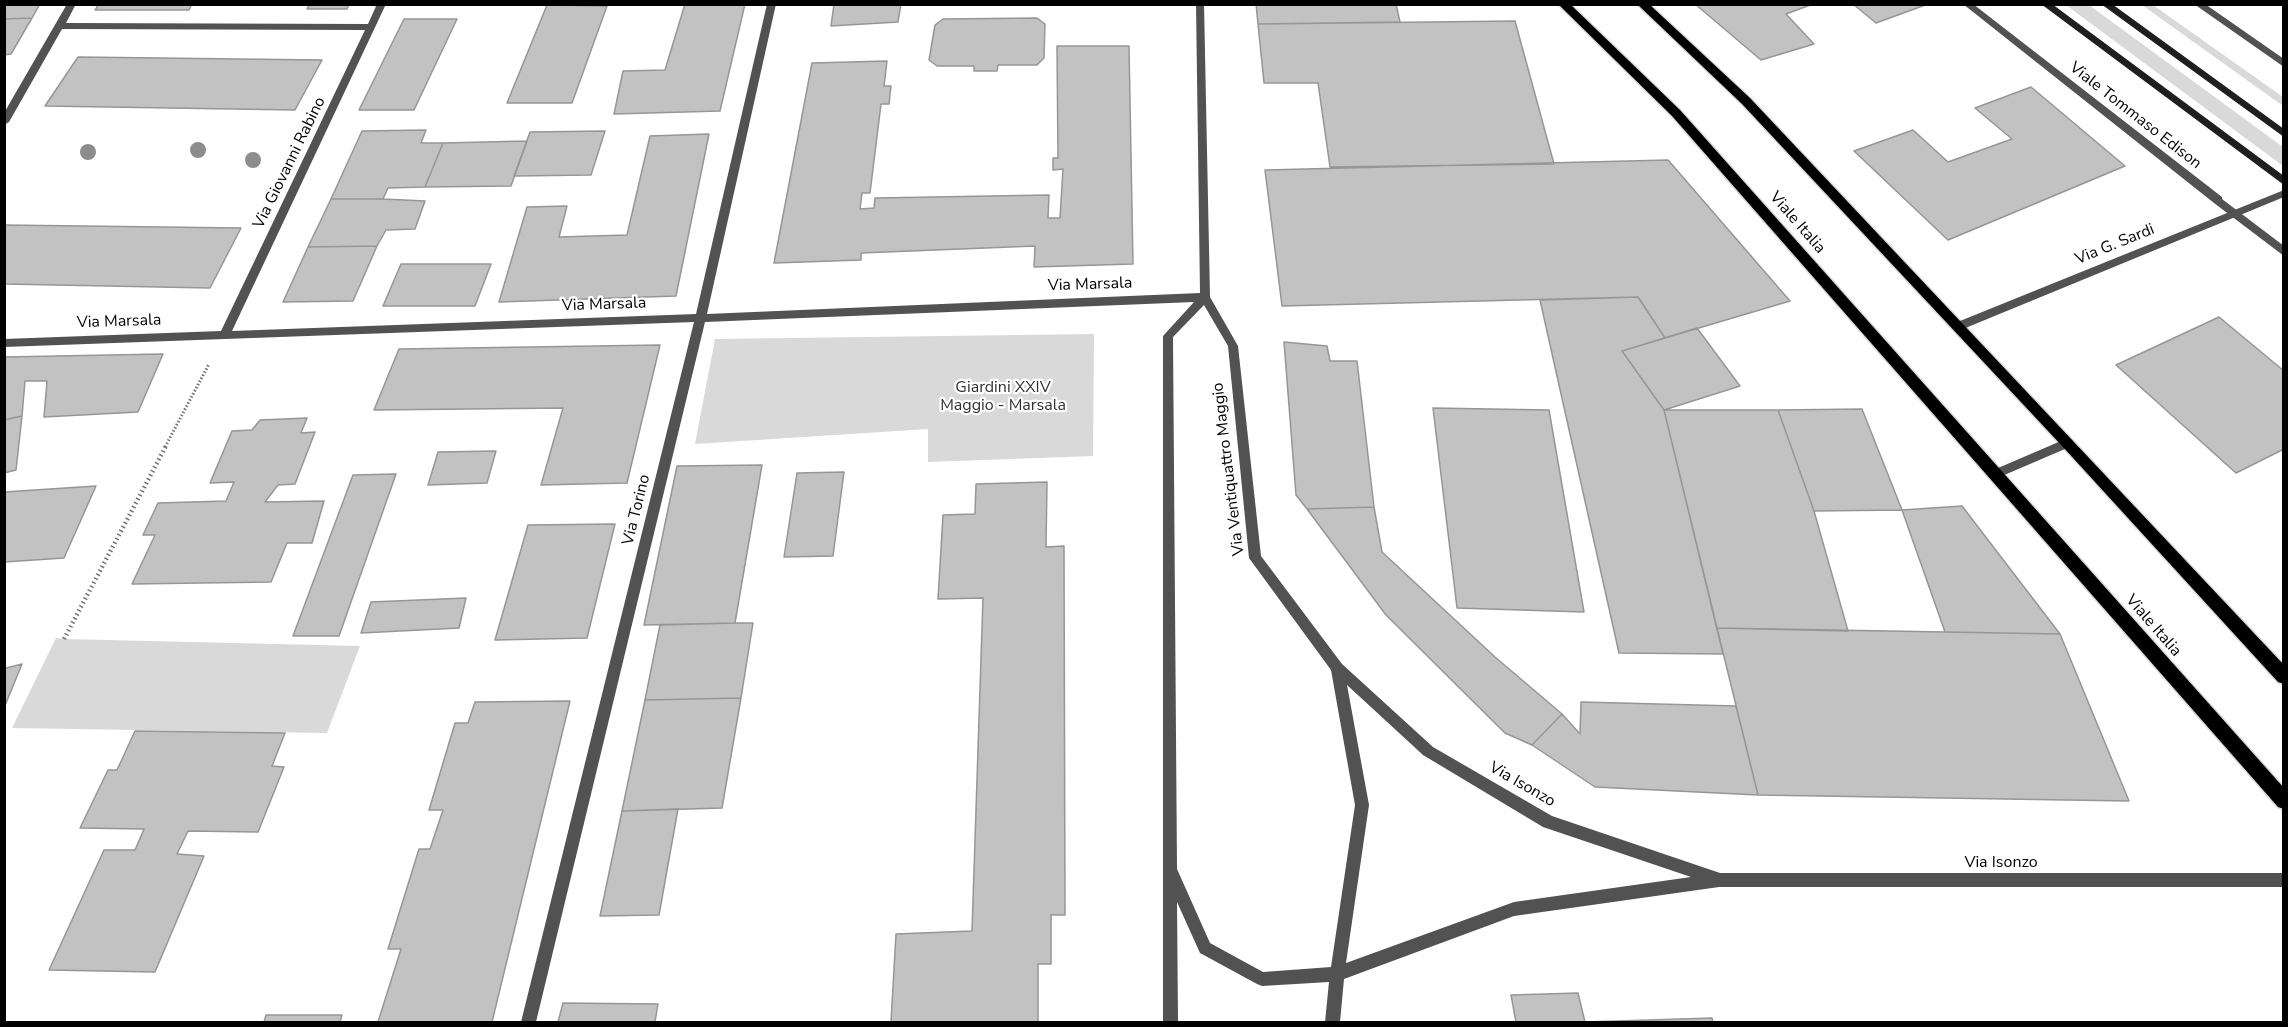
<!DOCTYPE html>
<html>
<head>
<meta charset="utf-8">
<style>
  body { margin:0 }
  #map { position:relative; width:2288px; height:1027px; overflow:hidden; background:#fff; font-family:"Nunito Sans",sans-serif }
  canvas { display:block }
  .frame { position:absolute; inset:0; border:6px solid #000; pointer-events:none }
</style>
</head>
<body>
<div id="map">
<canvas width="2288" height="1027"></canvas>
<div class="frame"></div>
</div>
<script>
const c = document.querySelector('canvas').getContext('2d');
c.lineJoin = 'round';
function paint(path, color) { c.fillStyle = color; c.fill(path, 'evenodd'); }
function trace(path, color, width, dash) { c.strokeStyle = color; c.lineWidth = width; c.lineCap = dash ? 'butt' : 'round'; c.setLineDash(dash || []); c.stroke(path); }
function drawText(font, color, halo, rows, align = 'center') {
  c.font = font + ' "Nunito Sans",sans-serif'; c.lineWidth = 4.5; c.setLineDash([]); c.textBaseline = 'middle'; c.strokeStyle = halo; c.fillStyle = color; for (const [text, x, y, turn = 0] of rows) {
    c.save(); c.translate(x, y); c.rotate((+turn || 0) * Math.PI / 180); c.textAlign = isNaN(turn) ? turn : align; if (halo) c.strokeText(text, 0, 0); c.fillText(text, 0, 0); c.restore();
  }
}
paint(new Path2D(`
  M 2066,5 L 2089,5 L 2283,147 L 2283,166 Z
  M 2142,5 L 2153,5 L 2283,97 L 2283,106 Z
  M 1094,334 L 1093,456 L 928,462 L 928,429 L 695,444 L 715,339 Z
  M 56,638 L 64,639 L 360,646 L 327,733 L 12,728 Z`), '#d9d9d9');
const building = new Path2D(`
  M 4,4 L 40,4 L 32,18 L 4,19 Z
  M 99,4 L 192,4 L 189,10 L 95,10 Z
  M 310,4 L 349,4 L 347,9 L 307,9 Z
  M 685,4 L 745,4 L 720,111 L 614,114 L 623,71 L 665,70 Z
  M 834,4 L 901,4 L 898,22 L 831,26 Z
  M 1256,4 L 1396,4 L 1400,22 L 1258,24 Z
  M 1695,4 L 1813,4 L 1786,14 L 1814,44 L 1761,60 Z
  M 1853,4 L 1928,4 L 1876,23 Z
  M 547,5 L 607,6 L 572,103 L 507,103 Z
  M 32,18 L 11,54 L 4,55 L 4,19 Z
  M 1037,18 L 1045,24 L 1044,58 L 1037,65 L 998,65 L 997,71 L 974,71 L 974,66 L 937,66 L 929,60 L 935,25 L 943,19 Z
  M 404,19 L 457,19 L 414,110 L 359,110 Z
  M 1515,21 L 1554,164 L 1330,167 L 1318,83 L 1264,83 L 1258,24 Z
  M 1057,46 L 1129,46 L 1133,264 L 1034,267 L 1035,246 L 861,253 L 861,260 L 774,263 L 812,63 L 887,61 L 884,86 L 891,86 L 889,104 L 881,104 L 870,193 L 862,193 L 860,209 L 874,208 L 875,198 L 1049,195 L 1048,218 L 1060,218 L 1063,169 L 1053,170 L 1053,158 L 1058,158 Z
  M 78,57 L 322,60 L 295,110 L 45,106 Z
  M 2031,87 L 2125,166 L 1948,240 L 1854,151 L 1913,130 L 1948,162 L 2012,139 L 1975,108 Z
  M 426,130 L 421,143 L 443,143 L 425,187 L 388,188 L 383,199 L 331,199 L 362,131 Z
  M 605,131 L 591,175 L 514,176 L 530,132 Z
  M 709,134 L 676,296 L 499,302 L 527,207 L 567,206 L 559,237 L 627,235 L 650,136 Z
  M 527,141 L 511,186 L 425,187 L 443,143 Z
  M 1668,160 L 1790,301 L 1665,338 L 1638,297 L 1282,306 L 1265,170 Z
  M 331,199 L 383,199 L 425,201 L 415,229 L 386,230 L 377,246 L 308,247 Z
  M 4,225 L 241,228 L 210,288 L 4,284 Z
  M 377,246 L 353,301 L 283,302 L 308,247 Z
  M 401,264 L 491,264 L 475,306 L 383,306 Z
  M 1638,297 L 1665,338 L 1622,351 L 1664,410 L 1723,654 L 1619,653 L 1540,300 Z
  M 2219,317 L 2284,371 L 2284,449 L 2236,473 L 2116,365 Z
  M 1697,328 L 1740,386 L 1664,410 L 1622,351 Z
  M 1284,342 L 1327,346 L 1330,361 L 1357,361 L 1374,507 L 1307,509 L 1296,495 Z
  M 660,345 L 627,483 L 541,485 L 563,408 L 374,410 L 399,349 Z
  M 163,354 L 138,412 L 44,417 L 47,381 L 25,381 L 22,416 L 4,420 L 4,357 Z
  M 1433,408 L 1549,410 L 1584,612 L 1457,608 Z
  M 1862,409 L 1902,510 L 1814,511 L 1778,410 Z
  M 1664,410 L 1778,410 L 1814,511 L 1848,631 L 1717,628 Z
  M 22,416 L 16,470 L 4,473 L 4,420 Z
  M 307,418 L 301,433 L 315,432 L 295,484 L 278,485 L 265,502 L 324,501 L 312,543 L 287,543 L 271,582 L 132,584 L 155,535 L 143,535 L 158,503 L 226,501 L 234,482 L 210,483 L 232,431 L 252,430 L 260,420 Z
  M 496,451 L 487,483 L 428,485 L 438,452 Z
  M 762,465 L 735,623 L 644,625 L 677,466 Z
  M 844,472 L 833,556 L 784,557 L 797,473 Z
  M 396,474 L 339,636 L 293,636 L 353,475 Z
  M 1047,482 L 1046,547 L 1064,546 L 1065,915 L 1051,915 L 1051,964 L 1038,964 L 1038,1022 L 891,1022 L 896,934 L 972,931 L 983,598 L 938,599 L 943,515 L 975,514 L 976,484 Z
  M 96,486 L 64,558 L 4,562 L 4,492 Z
  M 1962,506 L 2060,634 L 1945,632 L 1902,510 Z
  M 1374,507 L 1382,552 L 1495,657 L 1562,714 L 1532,745 L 1505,733 L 1386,615 L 1307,509 Z
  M 615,524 L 587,638 L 495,640 L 528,525 Z
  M 466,598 L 459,628 L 361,633 L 371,602 Z
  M 735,623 L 753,623 L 741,698 L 645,700 L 660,625 Z
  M 1717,628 L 2060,634 L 2129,801 L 1758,795 Z
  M 22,664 L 4,708 L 4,671 L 6,668 Z
  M 741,698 L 722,808 L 622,811 L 645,700 Z
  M 570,701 L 492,1022 L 378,1022 L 401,949 L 388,949 L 419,849 L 430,849 L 443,810 L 429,810 L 455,723 L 468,723 L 475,702 Z
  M 1581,702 L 1736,706 L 1758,795 L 1595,787 L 1532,745 L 1562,714 L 1580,734 Z
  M 135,731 L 285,733 L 272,766 L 284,767 L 258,832 L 188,831 L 177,854 L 204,856 L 155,972 L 49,970 L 104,850 L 135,850 L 144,829 L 80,828 L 108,770 L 117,770 Z
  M 678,809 L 659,915 L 600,916 L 622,811 Z
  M 1578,993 L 1585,1022 L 1712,1018 L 1713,1022 L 1516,1022 L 1511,995 Z
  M 563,1003 L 658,1004 L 655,1022 L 558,1022 Z
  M 266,1015 L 342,1015 L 340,1022 L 264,1022 Z`);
paint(building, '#c2c2c2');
trace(building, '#969696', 1.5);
const primary = new Path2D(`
  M 1558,4 L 1570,4 L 1680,110 L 2284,788 L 2284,809 L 2278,807 L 1672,116 Z
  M 1637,4 L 1649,4 L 1750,98 L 2284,665 L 2284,684 L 2278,682 L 2063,447 L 1742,104 Z`);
trace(primary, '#dbdbdb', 3);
trace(new Path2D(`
  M 165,447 L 209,364`), '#747474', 3, [1.5, 2]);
trace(new Path2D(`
  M 64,639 L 166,446`), '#747474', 4.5, [1.5, 3]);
paint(new Path2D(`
  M 2194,4 L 2205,4 L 2284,59 L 2284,67 Z
  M 2218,196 L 2284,246 L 2284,256 L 2214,203 L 2213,200 Z`), '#525252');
paint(new Path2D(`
  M 67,4 L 76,4 L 66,23 L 368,24 L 377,4 L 386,4 L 232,331 L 696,314 L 767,4 L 776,4 L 707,314 L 1200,293 L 1196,4 L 1204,4 L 1210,297 L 1238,346 L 1261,556 L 1342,664 L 1433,747 L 1552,816 L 1720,873 L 2284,873 L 2284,887 L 1719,887 L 1514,916 L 1344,979 L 1340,1022 L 1325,1022 L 1329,982 L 1262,986 L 1257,984 L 1200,953 L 1177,902 L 1178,1022 L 1163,1022 L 1163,336 L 1194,302 L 705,322 L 536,1022 L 521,1022 L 694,322 L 4,347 L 4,339 L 221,331 L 365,30 L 62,29 L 9,122 L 4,125 L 4,113 ZM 1204,305 L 1228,346 L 1249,558 L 1331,670 L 1355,805 L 1331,967 L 1263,972 L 1210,943 L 1177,869 L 1173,337 ZM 1347,685 L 1423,755 L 1543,827 L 1691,877 L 1514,902 L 1346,963 L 1369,805 Z
  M 1963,4 L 1973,4 L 2222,197 L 2222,203 L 2214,203 Z
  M 2284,190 L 2284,197 L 1963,329 L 1955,329 L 1954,326 L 1955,323 Z
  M 2068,438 L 2072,440 L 2074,443 L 2072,446 L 1995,479 L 1991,477 L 1989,474 L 1991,471 Z`), '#525252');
paint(new Path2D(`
  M 2041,4 L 2052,4 L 2284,176 L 2284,185 Z
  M 2101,4 L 2112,4 L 2284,129 L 2284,137 Z`), '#1f1f1f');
paint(primary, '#000');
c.fillStyle = '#8d8d8d';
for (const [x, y] of [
  [198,150],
  [88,152],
  [253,160]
]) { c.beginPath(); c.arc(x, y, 8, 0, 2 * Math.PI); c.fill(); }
drawText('16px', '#000', '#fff', [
  ["Viale Tommaso Edison",2135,116,38],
  ["Via Giovanni Rabino",290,163,-64],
  ["Viale Italia",1797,223,49],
  ["Via G. Sardi",2115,245,-22],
  ["Via Marsala",1090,285,-2],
  ["Via Marsala",604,305,-2],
  ["Via Marsala",119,322,-2],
  ["Via Ventiquattro Maggio",1229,469,-97],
  ["Via Torino",637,510,-76],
  ["Viale Italia",2153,626,49],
  ["Via Isonzo",1522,785,30],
  ["Via Isonzo",2001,863]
]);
drawText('16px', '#303030', '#fff', [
  ["Giardini XXIV",1003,388],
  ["Maggio - Marsala",1003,406]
]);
</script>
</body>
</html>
